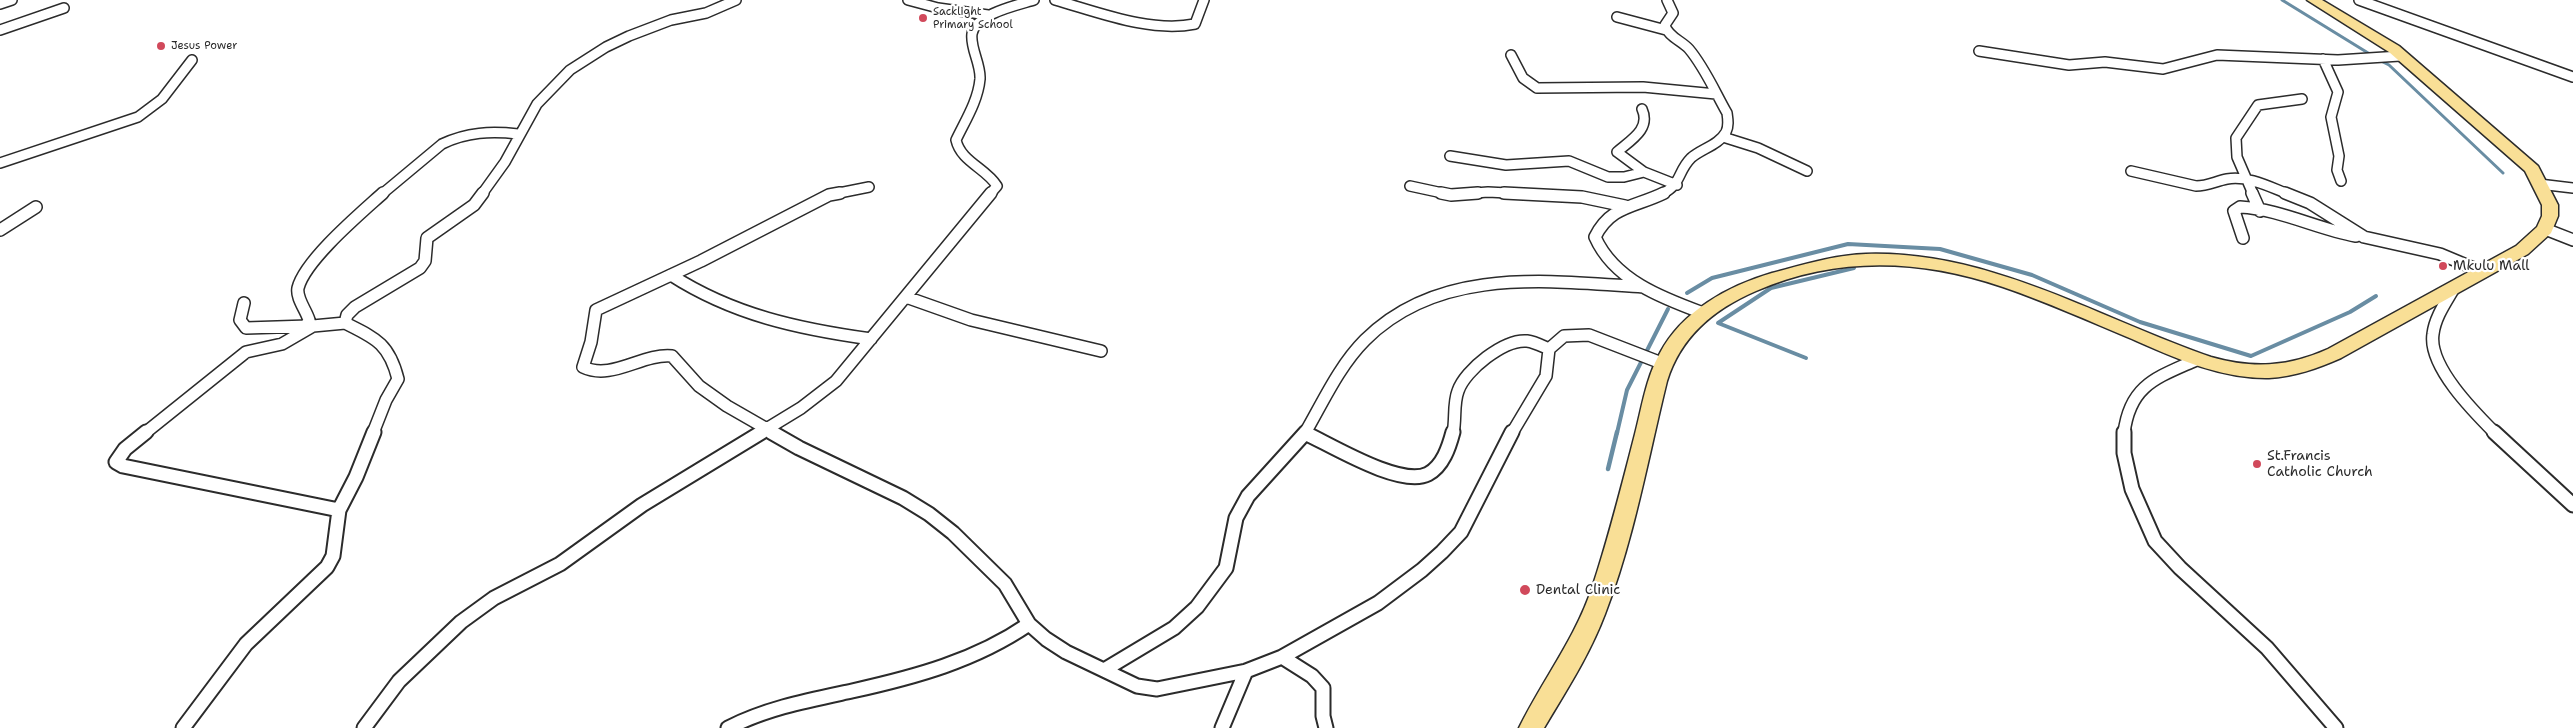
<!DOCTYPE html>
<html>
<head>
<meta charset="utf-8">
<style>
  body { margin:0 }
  canvas { display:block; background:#fff }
</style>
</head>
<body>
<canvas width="2573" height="728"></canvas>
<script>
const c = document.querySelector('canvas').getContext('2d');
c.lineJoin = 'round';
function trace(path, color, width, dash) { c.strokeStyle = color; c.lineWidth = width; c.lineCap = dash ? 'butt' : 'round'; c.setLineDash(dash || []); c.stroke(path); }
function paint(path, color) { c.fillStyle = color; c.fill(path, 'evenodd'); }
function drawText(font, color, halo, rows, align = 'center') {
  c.font = font + ' "Shantell Sans",sans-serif'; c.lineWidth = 4.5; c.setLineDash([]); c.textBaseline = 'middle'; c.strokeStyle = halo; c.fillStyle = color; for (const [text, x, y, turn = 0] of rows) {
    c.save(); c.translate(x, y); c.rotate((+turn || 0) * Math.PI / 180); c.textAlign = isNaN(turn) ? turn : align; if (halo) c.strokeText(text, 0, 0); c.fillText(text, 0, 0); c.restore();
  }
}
trace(new Path2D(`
  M 2282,0 L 2373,56
  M 2379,60 L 2389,65 L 2503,173`), '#698da3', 3);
trace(new Path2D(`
  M 1687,293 L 1712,278 L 1848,244 L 1940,249 L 2032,275 L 2140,322 L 2251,356 L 2350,312 L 2376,296
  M 1806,358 L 1718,323 L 1771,288 L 1854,268
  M 1617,433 L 1627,390 L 1668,309`), '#698da3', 4);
trace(new Path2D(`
  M 1608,469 L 1617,432`), '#698da3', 4.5);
const streetFar2 = new Path2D(`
  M 908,0 L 938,8 L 988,15
  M 1055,0 C 1098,12 1150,33 1195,24 L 1204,0
  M 2359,0 L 2573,77
  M 0,4 L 12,0
  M 1617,17 L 1666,30
  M 0,30 L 64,8
  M 1979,51 L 2069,65 L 2105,62 L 2163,69 L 2217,55 L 2338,60 L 2400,56
  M 1511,55 L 1523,78 L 1537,88 L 1643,87 L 1716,94
  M 2323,59 L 2338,92 L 2331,117 L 2339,156 L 2337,170 L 2341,181
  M 1642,109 C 1651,129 1631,140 1617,152 L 1644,172 L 1677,185
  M 1723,137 L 1758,148 L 1807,171
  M 1450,156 L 1506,165 L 1569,161 L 1608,177 L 1624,177 L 1644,172
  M 0,163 L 138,117 L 162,99 L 192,60
  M 2131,171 L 2196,186 C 2208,186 2216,181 2227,179 C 2247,175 2270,187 2288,194
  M 2539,184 L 2573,188
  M 1410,186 L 1447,194
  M 382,194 L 442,144 C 467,132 491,131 518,134
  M 482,194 L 505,162 L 537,104 L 570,70 L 606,47 L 629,36 L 671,20 L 706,13 L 736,0
  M 834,194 L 869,187
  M 990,194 L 997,186 C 986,168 961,162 956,140 C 965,121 978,101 980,79 C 981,64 970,48 972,34 C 975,14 1018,5 1034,0
  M 1462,194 L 1488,192 L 1527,194
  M 1662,194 C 1682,184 1677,172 1691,158 C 1701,149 1719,145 1726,132 C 1729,126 1728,120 1727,113 C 1715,92 1705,68 1689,49 C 1682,41 1667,36 1665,25 L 1673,13 L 1667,0
  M 2253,194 L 2237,157 L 2236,138 L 2258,105 L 2302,99`);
const streetFar1 = new Path2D(`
  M 1441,193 L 1451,195 L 1478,193
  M 1504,193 L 1582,197 L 1625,206
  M 1664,193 C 1636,207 1611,205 1595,237 C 1614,280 1662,298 1703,313
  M 2252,193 L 2260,211
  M 2285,193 L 2310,203 L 2364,237 L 2440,254 L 2483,272
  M 2545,229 L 2573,240
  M 0,230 L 36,207
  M 2243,238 L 2234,211 L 2240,207 C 2280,209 2317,229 2356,236
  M 671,275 C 733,315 799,329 871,339
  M 2454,288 C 2446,302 2435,317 2433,334 C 2428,366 2474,412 2495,433
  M 906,297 L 971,320 L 1101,351
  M 244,303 L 240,320 L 246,328 L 308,326
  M 306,326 L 309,320 C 306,310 296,298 298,288 C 305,260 361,213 383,193
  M 145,433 L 246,352 L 282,344 L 313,326 L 345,323
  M 373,433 L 386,400 L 398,379 C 389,343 375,338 345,323 L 347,315 L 355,307 L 420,268 L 425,261 L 427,238 L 474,205 L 483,193
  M 760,433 L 801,408 L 836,381 L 991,193
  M 774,433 L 727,406 L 699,386 L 672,356 C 642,353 612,381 583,367 L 591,342 L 596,310 L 701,261 L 829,195 L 840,193
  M 1305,433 C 1323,402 1339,366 1365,340 C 1439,266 1548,281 1643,287
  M 1453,433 C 1456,420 1453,404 1458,391 C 1465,370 1504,339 1527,341 C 1535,342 1542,346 1549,349
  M 1512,433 L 1546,376 L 1549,349 L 1564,336 L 1589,335 L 1664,364
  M 2124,433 C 2130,385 2156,378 2196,360`);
const street = new Path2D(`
  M 146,432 L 125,449 L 116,462 L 123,466 L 339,510
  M 771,432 L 799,448 L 903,498 L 929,514 L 953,533 L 1005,584 L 1029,624 L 1046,639 L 1066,652 L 1137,686 L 1157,689 L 1246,671 L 1282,657 L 1312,676 L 1323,688 L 1323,716 L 1326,728
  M 2124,432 L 2124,453 L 2132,489 L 2155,541 L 2180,568 L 2267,648 L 2336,728
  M 2494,432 L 2573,505
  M 1305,433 C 1331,445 1401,488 1428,474 C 1443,466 1449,447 1453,432
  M 1282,657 L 1378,603 L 1422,570 L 1442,552 L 1461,532 L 1512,432
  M 1104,670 L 1174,628 L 1197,607 L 1226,568 L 1236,518 L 1248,496 L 1306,432
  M 183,728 L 246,644 L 327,567 L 333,556 L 339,510 L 356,477 L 374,432
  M 364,728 L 399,681 L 461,622 L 494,598 L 560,564 L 642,505 L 762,432
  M 728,728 C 767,708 810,700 852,691 C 915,677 975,661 1029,624
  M 1222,728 L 1246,671`);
const primary = new Path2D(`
  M 2307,0 L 2322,0 L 2399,46 L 2538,166 L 2558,205 L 2558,216 L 2551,233 L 2528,254 L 2341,358 C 2318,368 2294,377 2269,378 C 2221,379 2175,358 2132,339 C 2089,321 2047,302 2003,287 C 1921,259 1836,256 1756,291 C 1714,309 1681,336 1667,381 C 1648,458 1634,539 1605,614 C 1590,654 1566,691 1544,728 L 1519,728 C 1543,679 1576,638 1593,585 C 1609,536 1622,485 1635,434 C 1642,407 1646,378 1660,353 C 1682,311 1728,286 1772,273 C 1802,265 1834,255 1866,254 C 1989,250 2098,318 2211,357 C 2253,369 2288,367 2328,349 L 2516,246 L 2537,227 L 2542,216 L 2542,205 L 2525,171 L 2389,52 Z`);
trace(streetFar2, '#2b2b2b', 12);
trace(streetFar1, '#2b2b2b', 14);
trace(street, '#2b2b2b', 17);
trace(primary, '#2b2b2b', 3);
trace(streetFar2, '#fff', 9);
trace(streetFar1, '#fff', 11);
trace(street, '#fff', 13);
paint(primary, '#f9df96');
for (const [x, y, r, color] of [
  [923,18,5,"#d1495b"],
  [161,46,5,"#d1495b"],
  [2443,266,5,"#d1495b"],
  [2257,464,5,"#d1495b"],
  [1525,590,6,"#d1495b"]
]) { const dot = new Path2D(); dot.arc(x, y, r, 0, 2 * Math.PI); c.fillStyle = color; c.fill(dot); trace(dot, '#fff', 2); }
drawText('11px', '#2b2b2b', '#fff', [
  ["Sacklight",933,12],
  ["Primary School",933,25],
  ["Jesus Power",171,46]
], 'left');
drawText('14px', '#2b2b2b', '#fff', [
  ["Mkulu Mall",2453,266],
  ["St.Francis",2267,456],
  ["Catholic Church",2267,472],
  ["Dental Clinic",1536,590]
], 'left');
</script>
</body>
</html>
